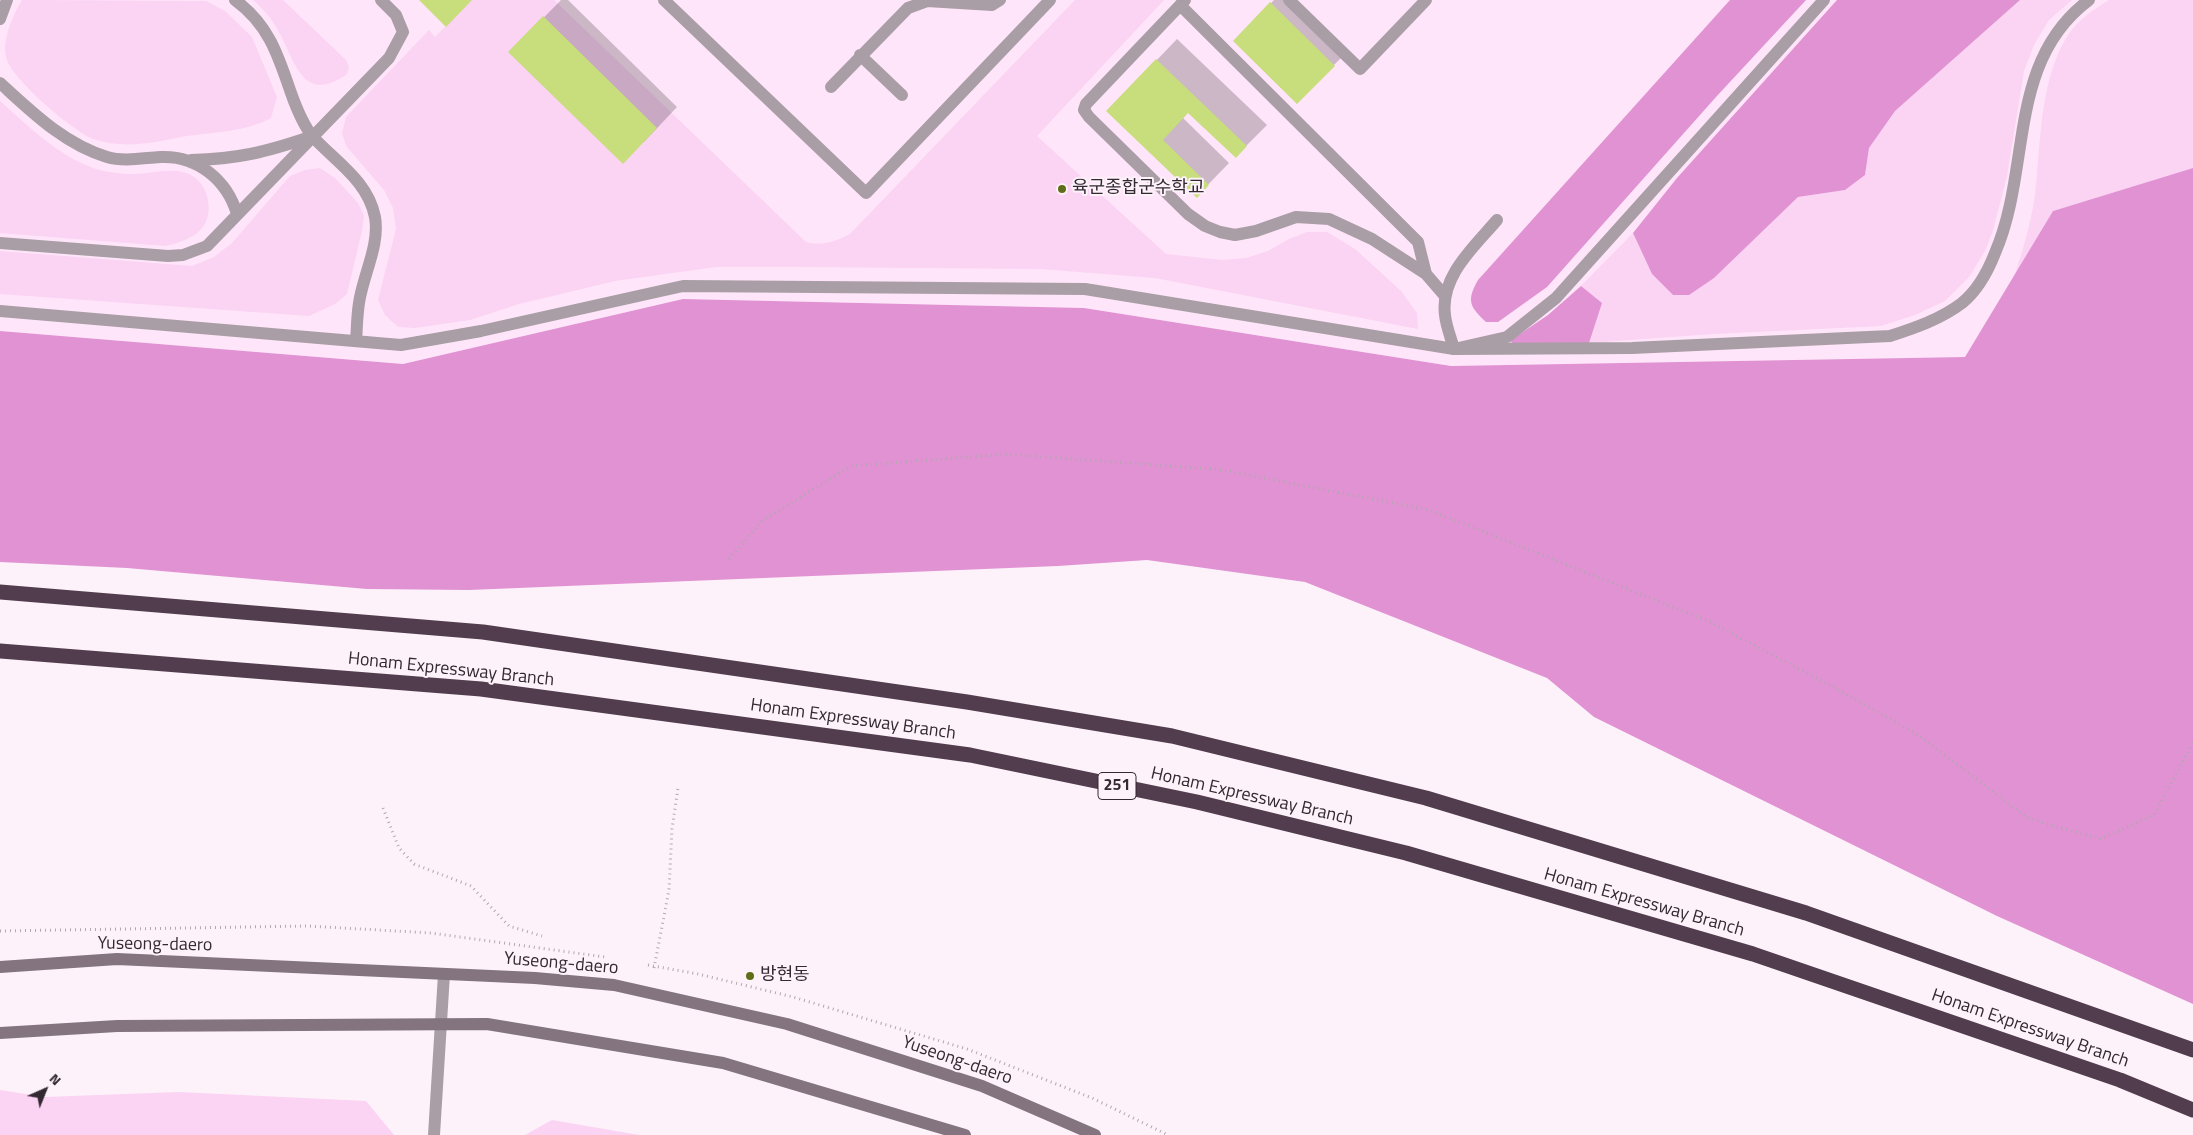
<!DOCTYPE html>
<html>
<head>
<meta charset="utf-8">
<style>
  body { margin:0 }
  #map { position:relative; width:2193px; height:1135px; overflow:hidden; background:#fdf2fa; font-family:"Titillium Web",sans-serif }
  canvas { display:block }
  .north { position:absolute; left:20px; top:1065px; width:50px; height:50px; -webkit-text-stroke:4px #fdf2fa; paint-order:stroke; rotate:44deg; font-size:14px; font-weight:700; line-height:20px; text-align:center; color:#332931 }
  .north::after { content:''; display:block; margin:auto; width:18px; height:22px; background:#332931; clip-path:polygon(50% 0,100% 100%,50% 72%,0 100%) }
</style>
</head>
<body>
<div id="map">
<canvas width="2193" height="1135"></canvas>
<div class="north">N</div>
</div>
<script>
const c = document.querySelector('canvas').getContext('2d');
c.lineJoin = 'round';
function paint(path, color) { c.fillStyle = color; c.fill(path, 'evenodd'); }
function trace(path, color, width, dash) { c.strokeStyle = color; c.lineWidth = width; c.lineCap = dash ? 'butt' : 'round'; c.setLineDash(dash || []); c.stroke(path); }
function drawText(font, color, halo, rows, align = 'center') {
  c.font = font + ' "Titillium Web","Noto Sans KR",sans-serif'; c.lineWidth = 4; c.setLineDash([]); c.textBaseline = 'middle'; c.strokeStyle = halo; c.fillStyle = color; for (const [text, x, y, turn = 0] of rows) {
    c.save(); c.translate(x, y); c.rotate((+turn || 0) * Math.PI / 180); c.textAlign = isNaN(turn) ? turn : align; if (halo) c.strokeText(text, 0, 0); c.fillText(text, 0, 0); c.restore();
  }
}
paint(new Path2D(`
  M 0,0 L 2193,0 L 2193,168 L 2053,211 L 1966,357 L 1451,366 L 1084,308 L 683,299 L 403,364 L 0,331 Z`), '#ffe5f9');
paint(new Path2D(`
  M 22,0 L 206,1 L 225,11 L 252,37 L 277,97 L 271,118 C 245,132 216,132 187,136 C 165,140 141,146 119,144 C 111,144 100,141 93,139 C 73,131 10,78 6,57 C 2,40 13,15 22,0 Z
  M 253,0 L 283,0 L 346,60 L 349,67 L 347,74 C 300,107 295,57 276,27 C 270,16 262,8 253,0 Z
  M 472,0 L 554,0 L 806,242 C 822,246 835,242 850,234 L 1075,0 L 1164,0 L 1037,136 L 1166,254 L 1222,260 L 1246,258 L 1268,251 L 1289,239 L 1307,232 L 1327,232 L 1355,249 L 1401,291 L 1417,313 L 1418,329 L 1155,278 L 1040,269 L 800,267 L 716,267 L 615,281 L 519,304 L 470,320 L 415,328 L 398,327 L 385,315 L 378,300 L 396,229 L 393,208 L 384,190 L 346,146 L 342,133 L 346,117 L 429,30 L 435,37 Z
  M 2020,0 L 2072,0 L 2049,20 L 2034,45 L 2024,71 L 2007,176 L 1993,230 L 1985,251 L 1969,277 L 1945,301 L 1915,315 L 1881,326 L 1713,334 L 1589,343 L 1601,303 L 1581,286 L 1633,233 L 1652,274 L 1673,295 L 1714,278 L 1798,197 L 1845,190 L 1865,175 L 1869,148 L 1895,111 Z
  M 2109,0 L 2193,0 L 2193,168 L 2053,211 L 2014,277 C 2023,250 2031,223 2035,195 C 2041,143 2039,81 2068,35 C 2078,20 2094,9 2109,0 Z
  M 0,101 C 27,125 57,155 93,168 C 105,172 121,174 134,174 C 153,174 177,165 194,177 C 211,189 215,220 197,233 C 188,240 177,243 166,246 L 0,233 Z
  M 320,168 L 336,179 L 358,203 L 364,216 L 362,231 L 347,294 L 335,304 L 309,316 L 0,294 L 0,251 L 192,266 L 214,257 L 232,243 L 290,176 L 305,170 Z
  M 0,1090 L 45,1097 L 179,1092 L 366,1101 L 394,1135 L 0,1135 Z
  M 552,1120 L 639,1135 L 525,1135 Z`), '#fbd3f3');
paint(new Path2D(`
  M 1730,0 L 1806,0 L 1716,97 L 1547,287 L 1498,322 L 1486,322 C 1470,307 1466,301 1478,280 Z
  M 1837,0 L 2020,0 L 1895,111 L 1869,148 L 1865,175 L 1845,190 L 1798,197 L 1714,278 L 1689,295 L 1673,295 L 1652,274 L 1633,233 L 1677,178 Z
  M 2193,168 L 2193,1004 L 1997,916 L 1594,717 L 1547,678 L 1305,582 L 1147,560 L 1058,566 L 469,590 L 367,589 L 127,568 L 0,562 L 0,331 L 403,364 L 683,299 L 1084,308 L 1451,366 L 1965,357 L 2053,211 Z
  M 1581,286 L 1602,303 L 1589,343 L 1512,345 L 1511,340 L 1548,315 Z`), '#e192d3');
paint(new Path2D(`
  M 561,0 L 568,0 L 677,107 L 644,142 L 510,52 Z
  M 1274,0 L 1296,0 L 1348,51 L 1297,102 L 1234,41 Z
  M 1177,39 L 1267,125 L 1236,156 L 1189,111 L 1183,118 L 1229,163 L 1197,196 L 1108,111 Z`), '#0003');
paint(new Path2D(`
  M 419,0 L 472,0 L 446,27 Z
  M 1270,2 L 1335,66 L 1297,104 L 1233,41 Z
  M 543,16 L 657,128 L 623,164 L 508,52 Z
  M 1156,59 L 1247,146 L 1236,158 L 1188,113 L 1163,140 L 1209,185 L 1197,198 L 1106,111 Z`), '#c8dd7b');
trace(new Path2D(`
  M 729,559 L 762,521 L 851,466 L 1007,454 L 1223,470 L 1429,510 L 1708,621 L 1828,684 L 1920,736 L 2027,818 L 2100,839 L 2154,815 L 2193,743
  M 383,808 L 399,848 L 414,864 L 471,886 L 509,926 L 542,936
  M 0,931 L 308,926 L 431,933 L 605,957
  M 648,965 L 698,974 L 793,997 L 967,1049 L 1092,1098 L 1168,1135
  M 654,968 L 669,890 L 672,829 L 678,788`), '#b1a7af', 3, [1, 4]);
trace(new Path2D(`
  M 235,0 C 269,25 278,55 291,93 C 296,107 303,125 313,137 C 336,162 368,181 375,217 C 380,245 363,275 359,303 C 357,315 357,328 356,341
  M 664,0 L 866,193 L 1050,0
  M 1185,0 L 1086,104 L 1084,110 L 1089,117 L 1188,214 L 1205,226 L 1220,232 L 1235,235 L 1256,231 L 1296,217 L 1329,219 L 1372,239 L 1426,274 L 1445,296
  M 1289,0 L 1360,69 L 1426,0
  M 1180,5 L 1418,242 L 1426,274
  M 0,19 L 7,0
  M 860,55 L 902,95
  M 0,83 C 32,112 64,144 107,157 C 124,162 143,158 160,157 C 197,155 227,180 237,214
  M 831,87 L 908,8 L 927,1 L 992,5 L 1000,0
  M 191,160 C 238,159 266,152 310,137
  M 1497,220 C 1474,247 1440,276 1445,315 C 1446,326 1451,338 1454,349 L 1632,348 L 1890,336 C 1915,328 1941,319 1962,303 C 1978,290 1988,271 1995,253 C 2032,168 2006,62 2089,0
  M 0,243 L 168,256 L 183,255 L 207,246 L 389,58 L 403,32 L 396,15 L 381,0`), '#a99ea6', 12);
trace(new Path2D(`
  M 0,311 L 401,345 L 481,331 L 683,286 L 1085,289 L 1454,349 L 1507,337 L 1556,298 L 1824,0
  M 434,1135 L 444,974`), '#a99ea6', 12);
trace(new Path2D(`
  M 0,967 L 117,959 L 535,978 L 614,985 L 787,1024 L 982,1086 L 1095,1135
  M 0,1033 L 117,1026 L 487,1024 L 723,1063 L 965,1135`), '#837480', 12);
trace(new Path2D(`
  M 0,592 L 483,632 L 967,702 L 1172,736 L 1426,798 L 1806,913 L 2193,1050
  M 0,651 L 481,689 L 970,755 L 1197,802 L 1406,853 L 1753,954 L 2120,1080 L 2193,1110`), '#523d4e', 15);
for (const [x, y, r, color] of [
  [1062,189,5,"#5e6d17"],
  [750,976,5,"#5e6d17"]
]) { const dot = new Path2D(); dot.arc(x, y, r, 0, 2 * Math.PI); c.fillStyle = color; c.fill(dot); trace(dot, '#fdf2fa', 2); }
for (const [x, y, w] of [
  [1117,786,38]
]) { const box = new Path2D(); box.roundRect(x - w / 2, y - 13.5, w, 27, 4); c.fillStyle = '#fdf2fa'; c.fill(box); trace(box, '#332931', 1); }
drawText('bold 16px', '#332931', null, [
  ["251",1117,786]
]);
drawText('18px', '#332931', '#fdf2fa', [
  ["육군종합군수학교",1072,189],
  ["방현동",760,976]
], 'left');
drawText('18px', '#332931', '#fdf2fa', [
  ["Honam Expressway Branch",451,670,6],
  ["Honam Expressway Branch",853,720,8],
  ["Honam Expressway Branch",1252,797,13],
  ["Honam Expressway Branch",1644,903,16],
  ["Yuseong-daero",155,945,1],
  ["Yuseong-daero",561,964,5],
  ["Honam Expressway Branch",2030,1029,19],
  ["Yuseong-daero",957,1061,19]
]);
</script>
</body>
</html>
